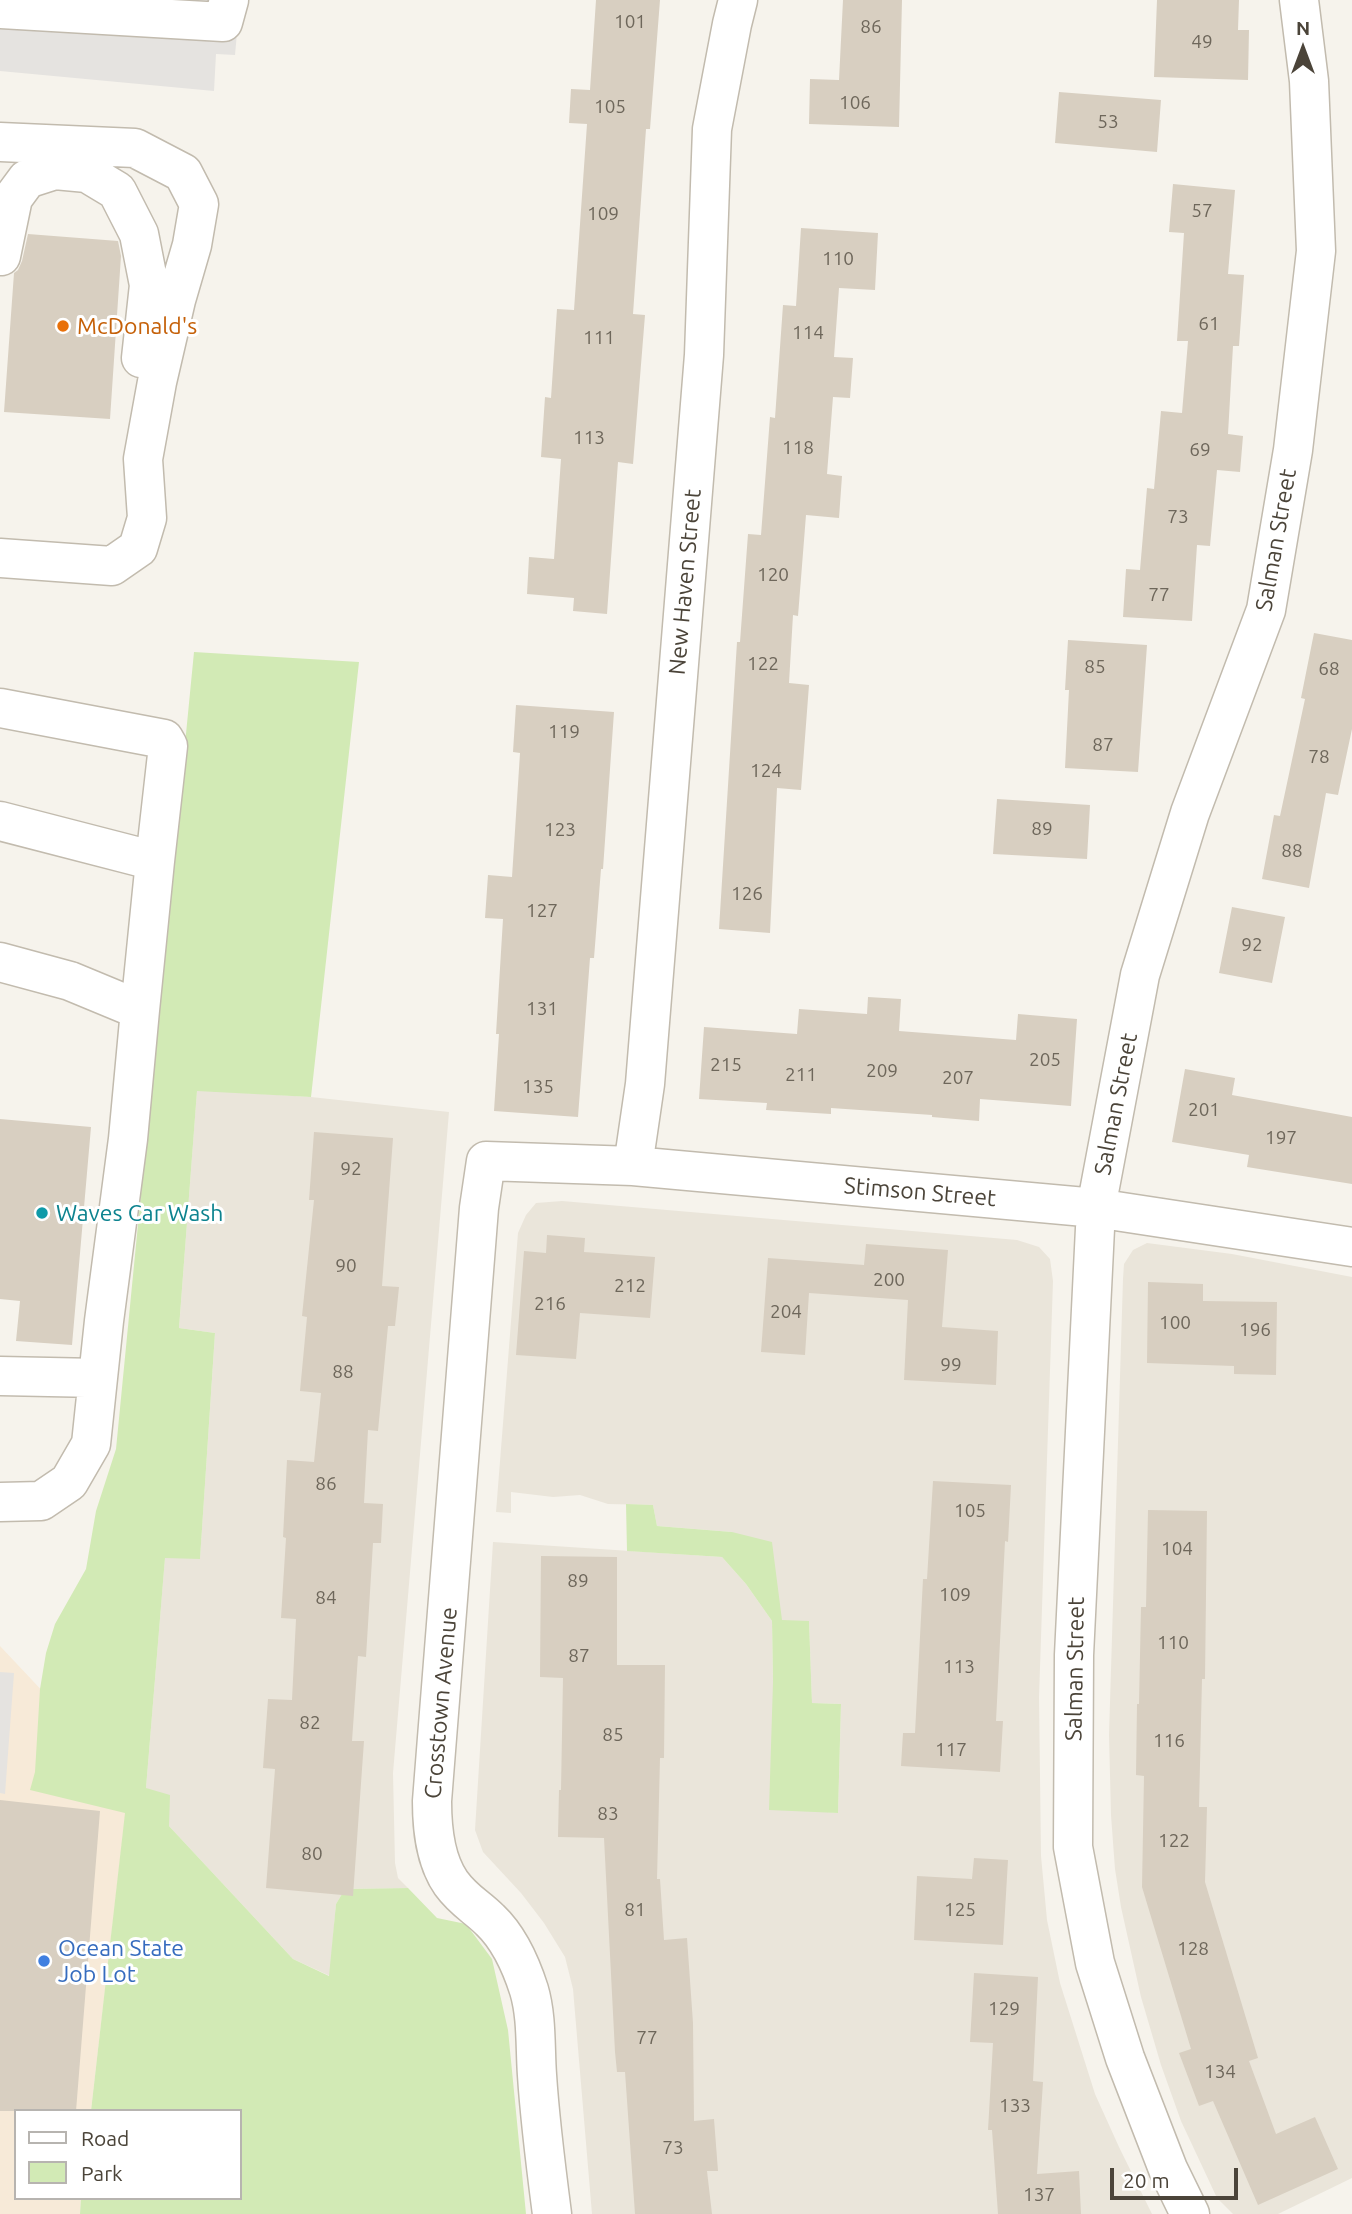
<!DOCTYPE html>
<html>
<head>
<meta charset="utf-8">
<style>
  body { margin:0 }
  #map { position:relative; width:1352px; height:2214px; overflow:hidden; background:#f6f3ec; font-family:Ubuntu,sans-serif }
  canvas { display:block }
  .legend { position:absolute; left:14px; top:2109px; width:228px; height:91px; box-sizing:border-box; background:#fff; border:2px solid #b7b4b0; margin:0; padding:9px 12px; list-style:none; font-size:21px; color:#4b4439 }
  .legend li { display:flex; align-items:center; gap:14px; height:35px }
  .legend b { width:35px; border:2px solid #b7b4b0 }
  .north { position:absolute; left:1268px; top:14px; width:70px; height:70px; -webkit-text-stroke:5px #fff; paint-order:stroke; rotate:0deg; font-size:19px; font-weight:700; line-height:28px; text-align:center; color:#4b4439 }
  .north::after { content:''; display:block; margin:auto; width:24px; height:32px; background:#4b4439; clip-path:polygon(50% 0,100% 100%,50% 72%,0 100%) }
  .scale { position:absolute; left:1110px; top:2168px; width:128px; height:32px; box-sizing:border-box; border:4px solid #4b4439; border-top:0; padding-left:9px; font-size:21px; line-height:24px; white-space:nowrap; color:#4b4439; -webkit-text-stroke:5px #fff; paint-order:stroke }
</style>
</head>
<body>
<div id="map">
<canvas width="1352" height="2214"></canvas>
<ul class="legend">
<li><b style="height:9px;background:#fff"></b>Road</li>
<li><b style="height:19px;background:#d2eab5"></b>Park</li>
</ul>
<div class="north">N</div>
<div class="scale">20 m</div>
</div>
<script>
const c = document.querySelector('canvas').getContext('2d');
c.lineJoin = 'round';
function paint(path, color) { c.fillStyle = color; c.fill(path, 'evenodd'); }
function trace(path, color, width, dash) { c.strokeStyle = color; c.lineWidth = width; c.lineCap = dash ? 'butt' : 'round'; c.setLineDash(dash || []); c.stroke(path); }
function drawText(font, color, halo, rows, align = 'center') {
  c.font = font + ' Ubuntu,sans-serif'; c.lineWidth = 6; c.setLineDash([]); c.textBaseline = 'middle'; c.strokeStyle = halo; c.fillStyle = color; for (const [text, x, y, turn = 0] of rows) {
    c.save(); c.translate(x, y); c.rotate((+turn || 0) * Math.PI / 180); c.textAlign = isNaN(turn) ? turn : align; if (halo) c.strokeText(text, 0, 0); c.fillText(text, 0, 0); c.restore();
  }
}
paint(new Path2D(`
  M 197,1090 L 311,1097 L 449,1112 L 393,1773 L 395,1863 L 398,1878 L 408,1888 L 345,1889 L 336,1904 L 330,1976 L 293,1959 L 169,1826 L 146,1788 L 165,1557 L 200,1558 L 215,1333 L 179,1328 Z
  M 562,1201 L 1017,1240 L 1039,1247 L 1050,1259 L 1053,1281 L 1039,1697 L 1041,1856 L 1047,1920 L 1060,1983 L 1095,2094 L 1119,2147 L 1152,2214 L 592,2214 L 573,1989 L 565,1957 L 544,1923 L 521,1893 L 483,1852 L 475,1830 L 493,1542 L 722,1557 L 746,1584 L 772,1621 L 773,1682 L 818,1811 L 838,1813 L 841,1704 L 812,1703 L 809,1622 L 782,1621 L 732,1532 L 657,1526 L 653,1505 L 608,1504 L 580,1495 L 553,1497 L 511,1492 L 511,1513 L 496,1512 L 518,1233 L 526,1215 L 536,1203 Z
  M 1147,1243 L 1232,1254 L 1352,1277 L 1352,2178 L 1278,2214 L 1233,2214 L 1217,2198 L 1181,2121 L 1161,2065 L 1141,1997 L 1121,1907 L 1115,1869 L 1111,1815 L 1109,1735 L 1123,1279 L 1124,1264 L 1133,1250 Z`), '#eae5da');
paint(new Path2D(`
  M 0,1646 L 129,1783 L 91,2111 L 16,2111 L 16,2198 L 81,2198 L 80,2214 L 0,2214 Z`), '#f7ead8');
paint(new Path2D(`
  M 194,652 L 359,662 L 311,1097 L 197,1091 L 179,1328 L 215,1333 L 200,1559 L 165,1558 L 146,1788 L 170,1795 L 169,1826 L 293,1959 L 329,1976 L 336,1904 L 345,1889 L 408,1888 L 437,1918 L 466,1924 L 492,1959 L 508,2030 L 526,2214 L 80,2214 L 81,2198 L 240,2198 L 240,2111 L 91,2111 L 125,1813 L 30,1790 L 35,1772 L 40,1689 L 46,1653 L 55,1624 L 86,1569 L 96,1511 L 116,1449 Z
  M 626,1504 L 653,1505 L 657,1526 L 732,1532 L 772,1542 L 782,1620 L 809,1621 L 812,1703 L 841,1704 L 838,1813 L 769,1810 L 773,1682 L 772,1621 L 746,1584 L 722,1557 L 627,1551 Z`), '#d2eab5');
paint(new Path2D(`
  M 0,0 L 240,0 L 235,55 L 216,54 L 214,91 L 0,71 Z
  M 0,1672 L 14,1673 L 5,1794 L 0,1793 Z`), '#e5e3e0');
paint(new Path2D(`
  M 596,0 L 660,0 L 650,129 L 646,129 L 633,314 L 645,315 L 633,464 L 618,462 L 607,614 L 573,611 L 574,598 L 527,594 L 529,557 L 554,559 L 561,459 L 541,457 L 545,397 L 551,398 L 557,309 L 574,310 L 587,124 L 569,123 L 571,89 L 590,90 Z
  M 843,0 L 902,0 L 899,127 L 809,124 L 810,79 L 839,80 Z
  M 1157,0 L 1239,0 L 1238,30 L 1249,30 L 1248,80 L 1154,77 Z
  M 1059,92 L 1161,100 L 1157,152 L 1055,143 Z
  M 1173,184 L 1235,190 L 1228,274 L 1244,275 L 1239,346 L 1233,346 L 1228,434 L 1243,436 L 1240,472 L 1217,470 L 1210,546 L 1197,545 L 1192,621 L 1123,617 L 1126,569 L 1140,570 L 1147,488 L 1154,489 L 1161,411 L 1182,413 L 1188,341 L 1177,341 L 1184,233 L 1169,232 Z
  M 801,228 L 878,233 L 875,290 L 839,288 L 834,357 L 853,358 L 850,398 L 833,397 L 827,474 L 842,476 L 839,518 L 806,515 L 798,616 L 793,615 L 789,683 L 809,685 L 801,790 L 777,788 L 770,933 L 719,929 L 737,642 L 740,642 L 748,534 L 761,535 L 770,417 L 775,418 L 783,305 L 796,306 Z
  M 28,234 L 118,241 L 121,256 L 110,419 L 4,412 L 14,273 L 18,270 L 22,261 Z
  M 1314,633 L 1352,640 L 1352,729 L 1338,795 L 1326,793 L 1309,888 L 1262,879 L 1274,815 L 1280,816 L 1305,699 L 1301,698 Z
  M 1068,640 L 1147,645 L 1138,772 L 1065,768 L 1069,690 L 1065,690 Z
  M 516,705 L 614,712 L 603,869 L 601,869 L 594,958 L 590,958 L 578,1117 L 494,1111 L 499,1034 L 496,1034 L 503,919 L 485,918 L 488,875 L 512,877 L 520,753 L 513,752 Z
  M 997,799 L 1090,805 L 1087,859 L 993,854 Z
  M 1232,907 L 1285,917 L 1272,983 L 1219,973 Z
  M 868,997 L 901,999 L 899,1031 L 1016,1040 L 1018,1014 L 1077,1019 L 1071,1106 L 980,1099 L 979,1121 L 932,1117 L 932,1115 L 831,1108 L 831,1114 L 766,1110 L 767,1103 L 699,1099 L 704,1027 L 797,1034 L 799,1009 L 867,1014 Z
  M 1185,1069 L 1235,1078 L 1232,1095 L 1352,1117 L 1352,1184 L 1247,1167 L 1249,1155 L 1172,1142 Z
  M 0,1119 L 91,1127 L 72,1345 L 16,1341 L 20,1301 L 0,1299 Z
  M 314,1132 L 393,1138 L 382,1286 L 399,1287 L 395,1326 L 388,1326 L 378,1431 L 368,1430 L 364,1503 L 383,1504 L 381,1543 L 373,1543 L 366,1657 L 358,1656 L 352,1741 L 364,1741 L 353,1896 L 266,1888 L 275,1769 L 263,1768 L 268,1699 L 292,1700 L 296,1619 L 281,1618 L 286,1538 L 283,1537 L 287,1460 L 314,1462 L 321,1393 L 300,1391 L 307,1317 L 302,1316 L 314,1200 L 309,1200 Z
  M 547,1235 L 585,1238 L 584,1252 L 655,1257 L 650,1318 L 580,1313 L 576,1359 L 516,1355 L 524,1251 L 546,1253 Z
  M 866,1244 L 948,1250 L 942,1327 L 998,1331 L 996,1385 L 904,1380 L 908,1300 L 809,1293 L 805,1355 L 761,1352 L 768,1258 L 864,1265 Z
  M 1148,1282 L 1203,1284 L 1203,1301 L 1277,1302 L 1276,1375 L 1234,1374 L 1234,1366 L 1147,1363 Z
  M 933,1481 L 1011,1485 L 1008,1542 L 1005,1541 L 996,1721 L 1003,1721 L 1000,1772 L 901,1766 L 903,1733 L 915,1733 L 923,1579 L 927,1579 Z
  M 1148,1510 L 1207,1511 L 1205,1679 L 1202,1679 L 1199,1807 L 1207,1807 L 1205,1882 L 1258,2058 L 1249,2061 L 1276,2134 L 1315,2117 L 1338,2169 L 1258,2205 L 1213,2101 L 1199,2106 L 1179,2053 L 1191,2049 L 1142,1887 L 1144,1776 L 1136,1775 L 1137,1704 L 1139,1704 L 1141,1607 L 1146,1607 Z
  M 541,1556 L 617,1557 L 617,1665 L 665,1665 L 664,1758 L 660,1758 L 657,1879 L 660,1879 L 664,1940 L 687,1938 L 693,2023 L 694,2121 L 714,2119 L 718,2171 L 707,2171 L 712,2214 L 635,2214 L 625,2072 L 617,2072 L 615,2052 L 604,1838 L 558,1837 L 559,1790 L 561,1790 L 563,1678 L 540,1677 Z
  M 0,1800 L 100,1811 L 76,2111 L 0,2111 Z
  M 974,1858 L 1008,1860 L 1003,1945 L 914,1940 L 917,1876 L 972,1879 Z
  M 974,1973 L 1038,1977 L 1033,2081 L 1043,2082 L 1037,2174 L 1079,2171 L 1081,2214 L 998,2214 L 992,2130 L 988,2130 L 993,2043 L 970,2042 Z`), '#d8cfc1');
const minor = new Path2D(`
  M 0,9 L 223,22 L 229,0
  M 0,142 L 135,148 L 183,173 L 199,204 L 192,245 L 176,300 L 157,382 L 143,459 L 147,518 L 138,548 L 112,566 L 0,558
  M 1,256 L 13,198 L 27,179 L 55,170 L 87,173 L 117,191 L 139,234 L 149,285 L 141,358
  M 0,708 L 164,739 L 168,746 L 155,861 L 0,821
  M 0,962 L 70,981 L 140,1010 L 128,1139 L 104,1321 L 91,1444 L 69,1482 L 41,1501 L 0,1502
  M 140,1010 L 155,861
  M 633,1166 L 645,1084 L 704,355 L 712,129 L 732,24 L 738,0
  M 0,1376 L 98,1378
  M 552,2214 C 546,2168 540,2122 537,2075 C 535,2047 537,2017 529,1990 C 521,1965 509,1938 490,1920 C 476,1906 464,1901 451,1883 C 435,1860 432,1829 432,1801 L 479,1208 L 486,1161 L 633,1166 L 1096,1208 L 1352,1247
  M 1190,2214 L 1168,2169 L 1125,2058 L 1095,1963 L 1073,1847 L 1074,1655 L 1096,1208 L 1140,975 L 1190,813 L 1266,610 L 1293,450 L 1316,251 L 1309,81 L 1299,0`);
trace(minor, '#c2bbae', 41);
trace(minor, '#fff', 38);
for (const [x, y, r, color] of [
  [63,326,7,"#e8710a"],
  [42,1213,7,"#0f9aa8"],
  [44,1961,7,"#3f7fe0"]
]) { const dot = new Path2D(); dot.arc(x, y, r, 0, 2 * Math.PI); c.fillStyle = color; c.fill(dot); trace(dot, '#fff', 2.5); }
drawText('19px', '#6e675b', null, [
  ["101",630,22],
  ["86",871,27],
  ["49",1202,42],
  ["106",855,103],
  ["105",610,107],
  ["53",1108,122],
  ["57",1202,211],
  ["109",603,214],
  ["110",838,259],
  ["61",1209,324],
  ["114",808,333],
  ["111",599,338],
  ["113",589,438],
  ["118",798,448],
  ["69",1200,450],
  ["73",1178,517],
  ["120",773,575],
  ["77",1159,595],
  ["122",763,664],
  ["85",1095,667],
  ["68",1329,669],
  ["119",564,732],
  ["87",1103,745],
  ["78",1319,757],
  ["124",766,771],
  ["89",1042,829],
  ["123",560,830],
  ["88",1292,851],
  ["126",747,894],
  ["127",542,911],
  ["92",1252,945],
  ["131",542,1009],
  ["205",1045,1060],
  ["215",726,1065],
  ["209",882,1071],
  ["211",801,1075],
  ["207",958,1078],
  ["135",538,1087],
  ["201",1204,1110],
  ["197",1281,1138],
  ["92",351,1169],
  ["90",346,1266],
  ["200",889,1280],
  ["212",630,1286],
  ["216",550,1304],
  ["204",786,1312],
  ["100",1175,1323],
  ["196",1255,1330],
  ["99",951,1365],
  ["88",343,1372],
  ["86",326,1484],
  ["105",970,1511],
  ["104",1177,1549],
  ["89",578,1581],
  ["109",955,1595],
  ["84",326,1598],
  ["110",1173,1643],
  ["87",579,1656],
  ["113",959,1667],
  ["82",310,1723],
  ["85",613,1735],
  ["116",1169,1741],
  ["117",951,1750],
  ["83",608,1814],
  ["122",1174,1841],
  ["80",312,1854],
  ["81",635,1910],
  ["125",960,1910],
  ["128",1193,1949],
  ["129",1004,2009],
  ["77",647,2038],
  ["134",1220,2072],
  ["133",1015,2106],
  ["73",673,2148],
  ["137",1039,2195]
]);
drawText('23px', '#c56008', '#fff', [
  ["McDonald's",77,326]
], 'left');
drawText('23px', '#4b4439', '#fff', [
  ["Salman Street",1276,540,-80],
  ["New Haven Street",685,582,-85],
  ["Salman Street",1116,1104,-79],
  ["Stimson Street",920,1192,5],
  ["Salman Street",1075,1669,-89],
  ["Crosstown Avenue",441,1703,-85]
]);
drawText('23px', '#0d838f', '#fff', [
  ["Waves Car Wash",56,1213]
], 'left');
drawText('23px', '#366cbe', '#fff', [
  ["Ocean State",58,1948],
  ["Job Lot",58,1974]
], 'left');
</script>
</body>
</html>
